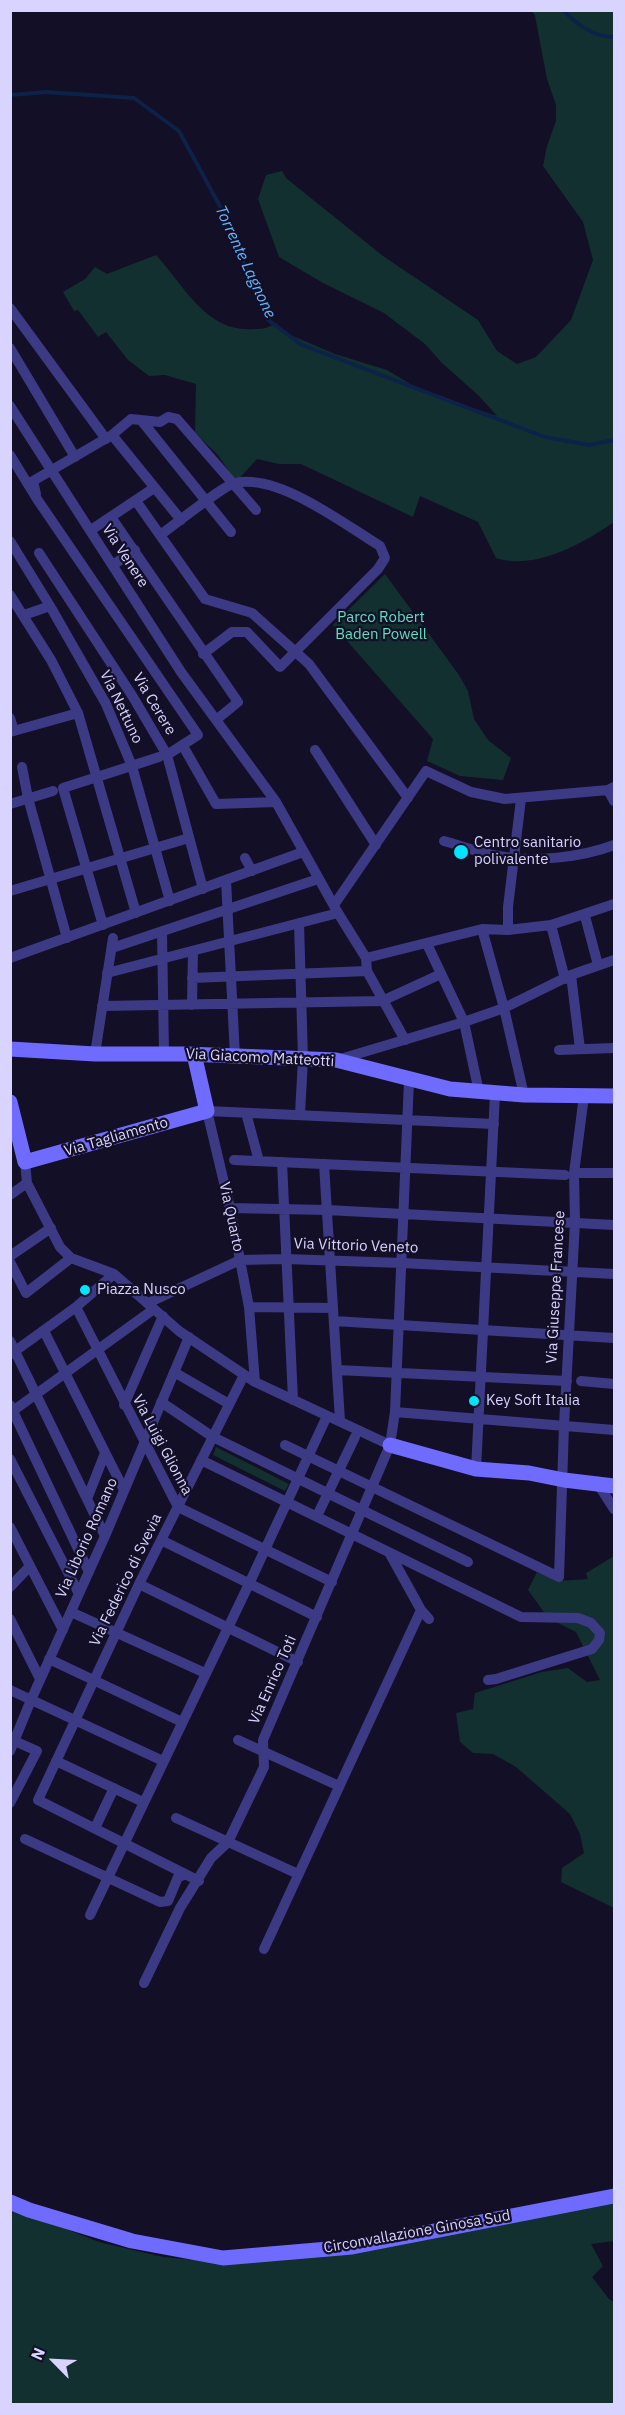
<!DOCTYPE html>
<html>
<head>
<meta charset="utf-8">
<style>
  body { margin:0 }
  #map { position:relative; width:625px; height:2415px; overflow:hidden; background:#130f26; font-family:"IBM Plex Sans",sans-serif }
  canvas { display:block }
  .frame { position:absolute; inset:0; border:12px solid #d9d4ff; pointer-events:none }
  .north { position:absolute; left:24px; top:2331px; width:60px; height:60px; -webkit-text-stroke:4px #130f26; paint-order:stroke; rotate:294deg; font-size:16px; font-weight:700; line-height:24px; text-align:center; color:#d9d4ff }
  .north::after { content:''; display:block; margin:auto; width:21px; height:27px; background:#d9d4ff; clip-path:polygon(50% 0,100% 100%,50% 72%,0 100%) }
</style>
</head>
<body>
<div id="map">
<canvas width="625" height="2415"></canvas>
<div class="frame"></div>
<div class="north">N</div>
</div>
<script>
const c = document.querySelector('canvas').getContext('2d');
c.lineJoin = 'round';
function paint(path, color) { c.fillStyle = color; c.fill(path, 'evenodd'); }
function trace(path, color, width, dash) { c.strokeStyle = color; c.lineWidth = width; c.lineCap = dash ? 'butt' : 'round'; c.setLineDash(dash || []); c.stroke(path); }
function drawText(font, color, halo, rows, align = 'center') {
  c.font = font + ' "IBM Plex Sans",sans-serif'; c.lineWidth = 4.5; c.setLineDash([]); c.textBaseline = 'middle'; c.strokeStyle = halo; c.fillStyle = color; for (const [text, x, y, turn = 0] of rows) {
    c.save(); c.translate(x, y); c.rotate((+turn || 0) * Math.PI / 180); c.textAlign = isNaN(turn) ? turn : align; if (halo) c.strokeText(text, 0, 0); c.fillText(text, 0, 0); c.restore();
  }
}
paint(new Path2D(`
  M 532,11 L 614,11 L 614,522 C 584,543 534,571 496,558 L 478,522 L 420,496 L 413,517 L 301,464 L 279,464 L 257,459 L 236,482 L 218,455 L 195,433 L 196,384 L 165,375 L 149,376 L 128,360 L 106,332 L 98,337 L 78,310 L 74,311 L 63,292 L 85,279 L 95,267 L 107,274 L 156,255 C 184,285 206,333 254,329 C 263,329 268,328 276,323 L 286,333 L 335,354 L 387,370 L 422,391 L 497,416 L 479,396 L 441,362 L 425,344 L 384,313 L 323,283 L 279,257 L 258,199 L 266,175 L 282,171 L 286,178 L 383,256 L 478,320 L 497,351 L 517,364 L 536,357 L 571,320 L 593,260 L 583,222 L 543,166 L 547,146 L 556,121 L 556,105 L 547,79 L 535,16 Z
  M 385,574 L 459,675 L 468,691 L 474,719 L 488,740 L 511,758 L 503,780 L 460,776 L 427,761 L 433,739 L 333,625 Z
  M 216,1447 L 289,1484 L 285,1491 L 213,1455 Z
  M 614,1556 L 614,1908 L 561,1882 L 562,1868 L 584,1853 L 580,1834 L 570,1814 L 516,1767 L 493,1754 L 473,1753 L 460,1742 L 456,1713 L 473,1709 L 475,1693 L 542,1672 L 568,1668 L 587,1682 L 600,1680 L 576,1632 L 548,1618 L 528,1590 L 537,1572 L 557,1581 L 588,1579 L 586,1573 Z
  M 614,2200 L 614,2241 L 591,2244 L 603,2266 L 592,2277 L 609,2299 L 614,2302 L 614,2404 L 11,2404 L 10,2207 L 99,2242 L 163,2257 L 238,2264 Z`), '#12302f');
trace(new Path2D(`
  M 563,10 C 577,25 593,37 614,37
  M 10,95 L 46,92 L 134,98 L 179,131 L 221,208 L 268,320 L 302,345 L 545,437 L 589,445 L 614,440`), '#0c2248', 4);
trace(new Path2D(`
  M 10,308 L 106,439
  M 10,348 L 75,457
  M 10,406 L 181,672 L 276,802 L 338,913 L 366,958 L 367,971 L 405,1040
  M 141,420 L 231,532
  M 112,435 L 181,520
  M 10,455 L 37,499 L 198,735 L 167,755
  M 36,494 L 33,481 L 112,435 L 131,419 L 160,422 L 168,417 L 177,419 L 256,510
  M 136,501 L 205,599 L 252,613 L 309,664 L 408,798
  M 111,517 L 238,702 L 216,720
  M 91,530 L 154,488
  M 160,535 C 173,526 224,485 235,483 C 278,473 344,524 380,546 L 385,558 L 378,569 L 280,667 L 247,632 L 232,632 L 203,654
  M 10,541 L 50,606 L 106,704 L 132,766 L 170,901
  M 39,553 L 133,697 L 167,755 L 203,889
  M 113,565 L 135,550
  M 10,595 L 51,660 L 78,713 L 136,913
  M 24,615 L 50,606
  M 10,718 L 14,731
  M 10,732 L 78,713
  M 183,746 L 216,804 L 276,802
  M 315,750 L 376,845
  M 22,767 L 28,798 L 67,938
  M 608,790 L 614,801
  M 10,804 L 53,791
  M 444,841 C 462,846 480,853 499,856 C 532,863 583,857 614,845
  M 245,858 L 252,871
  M 226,880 L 235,1056
  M 10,891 L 189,838
  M 334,905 L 426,771 L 471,792 L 505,799 L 608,790 L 614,787
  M 585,916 L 598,965
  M 299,923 L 303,1059 L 300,1114
  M 103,925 L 63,788 L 159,757
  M 551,925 L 565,979
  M 482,929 L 504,1008 L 524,1095
  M 508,930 L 508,907 L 521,799
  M 162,931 L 164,1054
  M 427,944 L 464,1022 L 479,1092
  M 112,948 L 318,879
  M 10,958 L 303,852
  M 366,958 L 482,929 L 508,930 L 551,925 L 614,904
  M 107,973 L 338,913
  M 571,975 L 580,1049
  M 192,978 L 367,971
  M 192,1005 L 193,951
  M 102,1006 L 382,1001 L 441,974
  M 559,1050 L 614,1048
  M 95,1054 L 113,938
  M 337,1060 L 464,1022 L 504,1008 L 571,975 L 614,960
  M 246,1113 L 259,1161
  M 234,1160 L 565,1175
  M 25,1162 L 27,1183 L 60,1247 L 71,1258 L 114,1274 L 179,1331 L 255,1382 L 390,1445
  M 282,1162 L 293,1400
  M 324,1164 L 340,1421
  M 574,1173 L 614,1173
  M 10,1195 L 27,1183
  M 230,1208 L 327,1210 L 614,1225
  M 10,1256 L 51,1228
  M 10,1262 L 26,1293 L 71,1258
  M 148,1303 L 240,1260 L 286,1259 L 402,1263 L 614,1274
  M 76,1307 L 178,1507 L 332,1582
  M 249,1307 L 333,1308
  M 334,1321 L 614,1338
  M 44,1331 L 124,1490
  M 10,1341 L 105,1536
  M 11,1354 L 76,1307 L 114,1274
  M 337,1370 L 567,1381
  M 174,1372 L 229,1404
  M 581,1381 L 614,1384
  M 255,1382 L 249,1307 L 230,1208 L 207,1111 L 494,1124
  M 161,1402 L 213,1437 L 468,1562
  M 10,1405 L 89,1572
  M 124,1405 L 163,1316
  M 395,1412 L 614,1430
  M 10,1413 L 154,1309
  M 285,1445 L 559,1577 L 564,1426 L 575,1222 L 574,1173 L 584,1096
  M 10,1459 L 79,1594
  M 201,1460 L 521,1617 L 578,1618 L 591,1623 L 600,1633 L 599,1640 L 592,1649 L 496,1679 L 488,1680
  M 476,1469 L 495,1094
  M 598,1484 L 614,1509
  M 87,1499 L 105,1453
  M 317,1516 L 355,1437
  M 10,1527 L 63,1630
  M 161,1540 L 317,1617
  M 390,1554 L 421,1610 L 429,1619
  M 139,1584 L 298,1662
  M 10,1587 L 30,1566
  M 71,1612 L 205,1673
  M 10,1619 L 40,1679
  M 49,1659 L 182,1722
  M 10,1690 L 163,1761
  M 10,1739 L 37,1751 L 10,1803
  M 238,1740 L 339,1786
  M 10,1751 L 31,1700 L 105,1536 L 189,1337
  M 56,1761 L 143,1802
  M 176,1818 L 298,1874
  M 95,1828 L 114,1788
  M 25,1839 L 160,1902 L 168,1901 L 178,1877 L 184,1875
  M 199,1881 L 38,1800 L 139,1584 L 244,1375
  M 90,1915 L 249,1584 L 327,1416
  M 264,1949 L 421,1610
  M 144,1983 L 180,1908 L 211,1858 L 228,1842 L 264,1767 L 263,1740 L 390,1445 L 395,1412 L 409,1080`), '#3d3a85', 10);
trace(new Path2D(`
  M 10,1049 L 95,1054 L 187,1054 L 336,1060 L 450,1089 L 524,1095 L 614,1096
  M 10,1102 L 25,1162 L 207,1111 L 194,1054
  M 390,1445 L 476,1469 L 529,1473 L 564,1480 L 614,1486
  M 10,2202 L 29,2210 L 132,2241 L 223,2258 L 352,2247 L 614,2196`), '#6f6bff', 15);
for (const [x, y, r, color] of [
  [461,852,8,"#00e5ff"],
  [85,1290,6,"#00e5ff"],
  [474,1401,6,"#00e5ff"]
]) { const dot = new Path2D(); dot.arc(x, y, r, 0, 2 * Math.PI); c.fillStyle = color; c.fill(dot); trace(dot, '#130f26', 2); }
drawText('15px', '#d9d4ff', '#130f26', [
  ["Via Venere",125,556,57],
  ["Via Cerere",154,704,59],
  ["Via Nettuno",121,707,64],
  ["Via Giacomo Matteotti",260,1058,3],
  ["Via Tagliamento",116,1137,-16],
  ["Via Quarto",231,1217,78],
  ["Via Vittorio Veneto",356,1246,2],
  ["Via Giuseppe Francese",556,1287,-87],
  ["Via Luigi Glionna",162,1445,62],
  ["Via Liborio Romano",87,1538,-66],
  ["Via Federico di Svevia",126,1580,-64],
  ["Via Enrico Toti",273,1680,-66],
  ["Circonvallazione Ginosa Sud",417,2232,-10]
]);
drawText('15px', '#5fe0c0', '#130f26', [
  ["Parco Robert",381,618],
  ["Baden Powell",381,635]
]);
drawText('15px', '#d9d4ff', '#130f26', [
  ["Centro sanitario",474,843],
  ["polivalente",474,860],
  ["Piazza Nusco",97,1290],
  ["Key Soft Italia",486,1401]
], 'left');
drawText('italic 16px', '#62b6ff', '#130f26', [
  ["Torrente Lagnone",245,262,65]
]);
</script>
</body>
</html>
